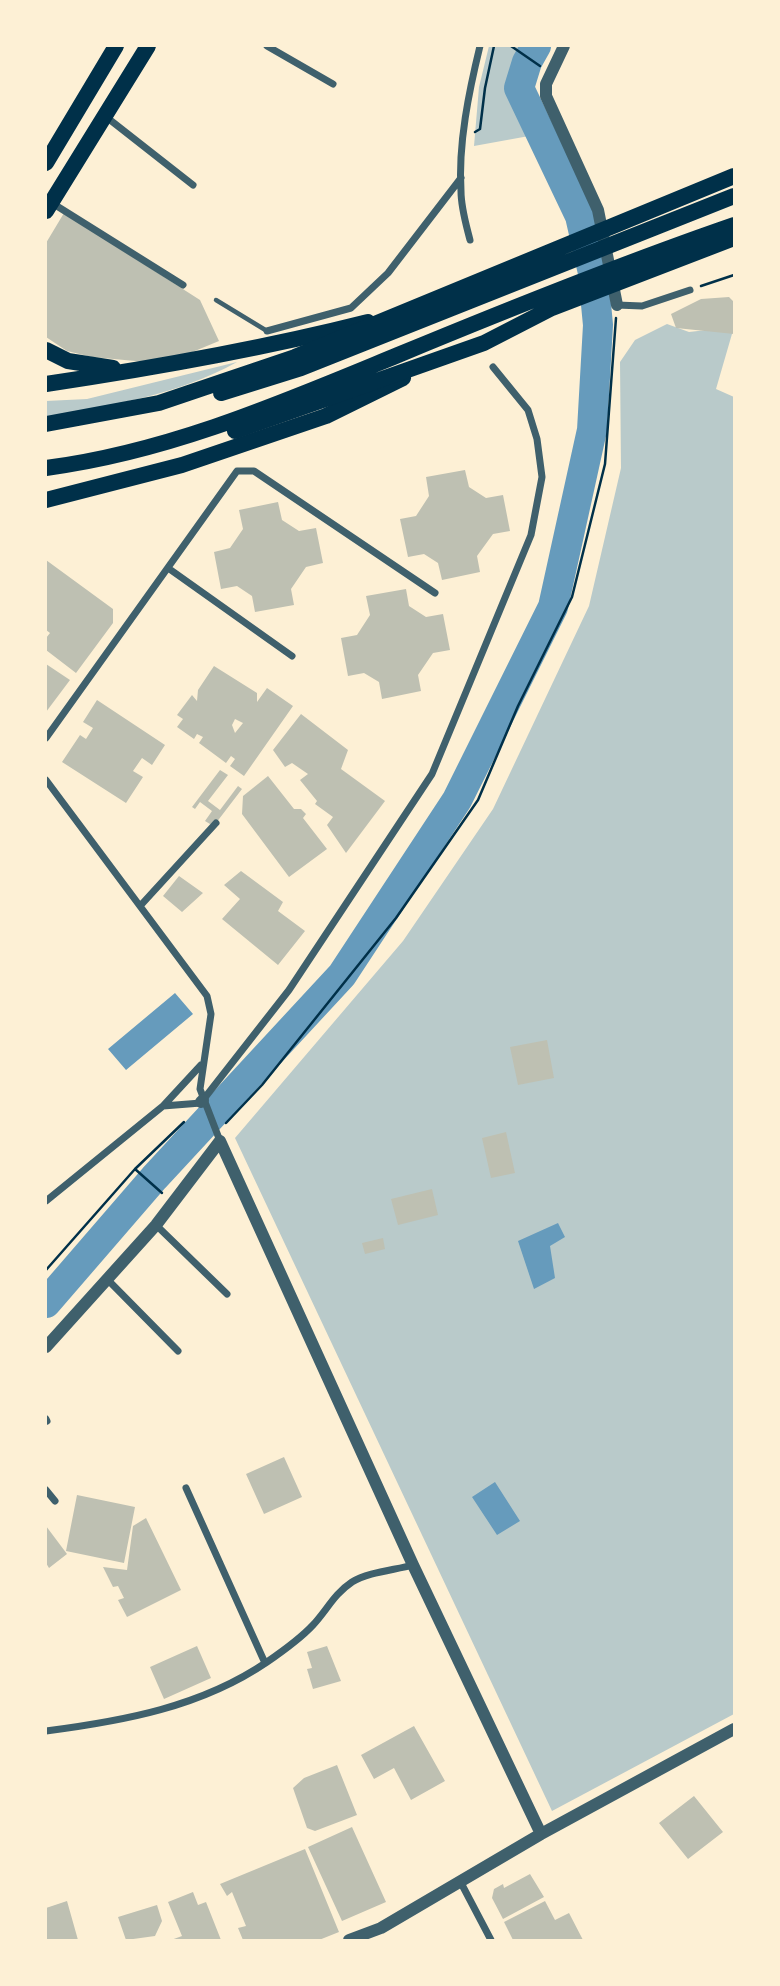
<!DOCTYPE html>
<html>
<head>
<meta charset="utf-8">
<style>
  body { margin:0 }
  #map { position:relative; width:780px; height:1986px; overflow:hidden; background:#fdf0d5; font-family:Merriweather,serif }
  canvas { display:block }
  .frame { position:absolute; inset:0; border:47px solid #fdf0d5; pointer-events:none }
</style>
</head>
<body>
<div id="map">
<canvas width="780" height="1986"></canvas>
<div class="frame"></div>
</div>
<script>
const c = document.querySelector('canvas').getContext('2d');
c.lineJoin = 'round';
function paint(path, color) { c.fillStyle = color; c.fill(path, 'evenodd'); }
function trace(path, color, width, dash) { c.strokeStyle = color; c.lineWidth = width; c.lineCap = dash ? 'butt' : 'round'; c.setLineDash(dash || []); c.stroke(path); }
paint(new Path2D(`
  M 489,46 L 525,46 C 501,93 508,90 529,136 L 474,146 L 479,87 Z
  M 667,324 L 689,332 L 734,327 L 716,389 L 734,397 L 734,1714 L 552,1811 L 235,1138 L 403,941 L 493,809 L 589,606 L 621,468 L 620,362 L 635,340 Z
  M 237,362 C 178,395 112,405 46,417 L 46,401 L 87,399 Z`), '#b9caca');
paint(new Path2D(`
  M 175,993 L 193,1014 L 126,1070 L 108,1049 Z
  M 558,1223 L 565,1237 L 550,1246 L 555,1278 L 534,1289 L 518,1241 Z
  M 495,1482 L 520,1521 L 497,1535 L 472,1497 Z`), '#669bbc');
trace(new Path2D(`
  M 46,1303 L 154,1178 L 342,975 L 457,800 L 553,607 L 592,430 L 598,325 L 593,273 L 580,216 L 519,88 L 527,62 L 536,46`), '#669bbc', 30);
paint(new Path2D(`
  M 64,213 L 200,300 L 219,341 L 190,353 L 146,362 L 92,357 L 67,351 L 46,337 L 46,243 Z
  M 729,297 L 734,302 L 734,334 L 676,328 L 671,314 L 701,299 Z
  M 465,470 L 469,487 L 486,498 L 503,495 L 510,531 L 493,534 L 477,556 L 480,572 L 442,580 L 438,563 L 424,554 L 408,557 L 400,519 L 416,516 L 429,496 L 426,477 Z
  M 278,502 L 282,520 L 299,531 L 316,528 L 323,563 L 306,567 L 291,589 L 294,605 L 255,612 L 252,596 L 237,586 L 221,589 L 214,552 L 230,548 L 243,529 L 239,510 Z
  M 46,560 L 113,609 L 113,623 L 76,673 L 46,650 L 46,638 L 50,633 L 46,630 Z
  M 406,589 L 409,606 L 426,617 L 443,614 L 450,650 L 433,653 L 418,675 L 421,691 L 382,699 L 379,682 L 364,673 L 348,676 L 341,638 L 357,635 L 370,615 L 366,596 Z
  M 46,664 L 70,680 L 46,712 Z
  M 214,666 L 257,693 L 257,702 L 267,688 L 293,706 L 244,776 L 230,766 L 235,759 L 231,756 L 226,763 L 199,743 L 203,737 L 197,734 L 194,739 L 177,727 L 183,719 L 177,715 L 192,695 L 197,701 L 198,690 ZM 235,719 L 243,723 L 235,733 L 232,725 Z
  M 97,700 L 165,745 L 152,765 L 142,758 L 133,771 L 143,777 L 126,803 L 62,762 L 80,735 L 86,739 L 93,728 L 83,722 Z
  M 301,714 L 348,750 L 341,769 L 385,801 L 346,853 L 327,825 L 333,817 L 315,804 L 317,801 L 300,780 L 308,774 L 292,763 L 285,767 L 273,750 Z
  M 220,770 L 228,775 L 208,801 L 220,810 L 238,786 L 242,789 L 216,823 L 210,824 L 205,821 L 212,811 L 200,802 L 195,809 L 192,807 Z
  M 268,776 L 294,809 L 301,809 L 306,814 L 303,818 L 327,849 L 289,877 L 242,814 L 243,796 Z
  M 241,871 L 283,902 L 278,911 L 305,931 L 278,965 L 222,919 L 240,899 L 224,885 Z
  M 179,876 L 203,893 L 182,912 L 163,896 Z
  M 547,1040 L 554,1078 L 518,1085 L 510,1047 Z
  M 506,1132 L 515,1173 L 491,1178 L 482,1138 Z
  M 432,1189 L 438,1215 L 398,1225 L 391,1199 Z
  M 383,1238 L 385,1249 L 365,1254 L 362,1243 Z
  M 284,1457 L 302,1497 L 264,1514 L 246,1474 Z
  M 77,1495 L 135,1507 L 124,1563 L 66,1551 Z
  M 146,1518 L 181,1590 L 127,1617 L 118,1600 L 124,1598 L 118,1586 L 113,1587 L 103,1567 L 127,1570 L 133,1526 Z
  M 46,1526 L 67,1554 L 49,1568 L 46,1563 Z
  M 197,1646 L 211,1678 L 164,1699 L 150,1667 Z
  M 327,1646 L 341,1681 L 313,1689 L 307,1669 L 312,1668 L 307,1652 Z
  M 414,1726 L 445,1781 L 411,1800 L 394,1768 L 374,1779 L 361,1755 Z
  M 337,1765 L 357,1815 L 315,1831 L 307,1828 L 293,1788 L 304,1778 Z
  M 694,1796 L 723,1832 L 688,1859 L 659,1823 Z
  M 352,1827 L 386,1902 L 342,1921 L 308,1847 Z
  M 305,1849 L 339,1932 L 319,1940 L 243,1940 L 238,1928 L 246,1926 L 232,1892 L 227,1896 L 220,1884 Z
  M 530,1874 L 544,1897 L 503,1919 L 492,1898 L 494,1889 L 503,1884 L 504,1888 Z
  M 193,1892 L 198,1905 L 206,1902 L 221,1940 L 171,1940 L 182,1936 L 168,1902 Z
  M 67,1901 L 78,1940 L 46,1940 L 46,1908 Z
  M 545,1901 L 555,1920 L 569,1913 L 583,1940 L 513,1940 L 504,1922 Z
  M 157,1905 L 162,1921 L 155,1936 L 126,1940 L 118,1917 Z`), '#bec0b2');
trace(new Path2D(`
  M 511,46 L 540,66
  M 475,132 L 480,129 L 485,88 L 494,46
  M 701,286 L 734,275
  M 226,1123 L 262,1085 L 396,918 L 478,800 L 518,706 L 572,597 L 605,464 L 616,318
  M 135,1169 L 184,1122
  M 46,1270 L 135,1169 L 162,1193`), '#003049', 2.5);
trace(new Path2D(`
  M 216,300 L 267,331`), '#3f606c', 4.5);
trace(new Path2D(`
  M 267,46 L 333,84
  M 105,116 L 193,185
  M 52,203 L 183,285
  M 470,240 C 466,224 461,208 461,191 C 458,144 469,91 480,46
  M 617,305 L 642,306 L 690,290
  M 267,331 L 351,308 L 388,273 L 461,178
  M 168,568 L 292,656
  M 46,738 L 237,471 L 254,471 L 435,593
  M 46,780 L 207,996 L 211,1014 L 200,1089 L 220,1141
  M 141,905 L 216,823
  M 203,1100 L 289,990 L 432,774 L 531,535 L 542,477 L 537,439 L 528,410 L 493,367
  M 164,1105 L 201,1065
  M 46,1201 L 163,1106 L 201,1103
  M 156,1225 L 227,1294
  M 106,1278 L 178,1351
  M 46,1419 L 47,1421
  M 186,1488 L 265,1663
  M 46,1490 L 55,1501
  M 46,1731 C 123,1721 201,1707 267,1662 C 283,1651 300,1639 313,1625 C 327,1610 334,1594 352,1582 C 368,1572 395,1570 413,1565
  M 460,1881 L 491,1940`), '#3f606c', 7);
trace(new Path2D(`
  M 564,46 L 546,84 L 546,96 L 598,210 L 617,305
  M 201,1102 L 203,1100
  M 46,1347 L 156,1225 L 220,1141 L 413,1565 L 541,1834
  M 349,1940 L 381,1928 L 541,1834 L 734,1729`), '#3f606c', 12);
trace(new Path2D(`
  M 46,163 L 116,46
  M 46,211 L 148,46
  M 46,350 L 68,361 L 113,368
  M 46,384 C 154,368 261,349 368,322
  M 46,500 L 182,465 L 326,416 L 403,378`), '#003049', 16);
trace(new Path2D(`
  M 221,393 L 301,368 L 734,196
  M 46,424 L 159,403 L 295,357 L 734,176
  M 235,431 L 484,343 L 552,308 L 734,238
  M 46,468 C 169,452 284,402 398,355 C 509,309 621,264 734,225`), '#003049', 16);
</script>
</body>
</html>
